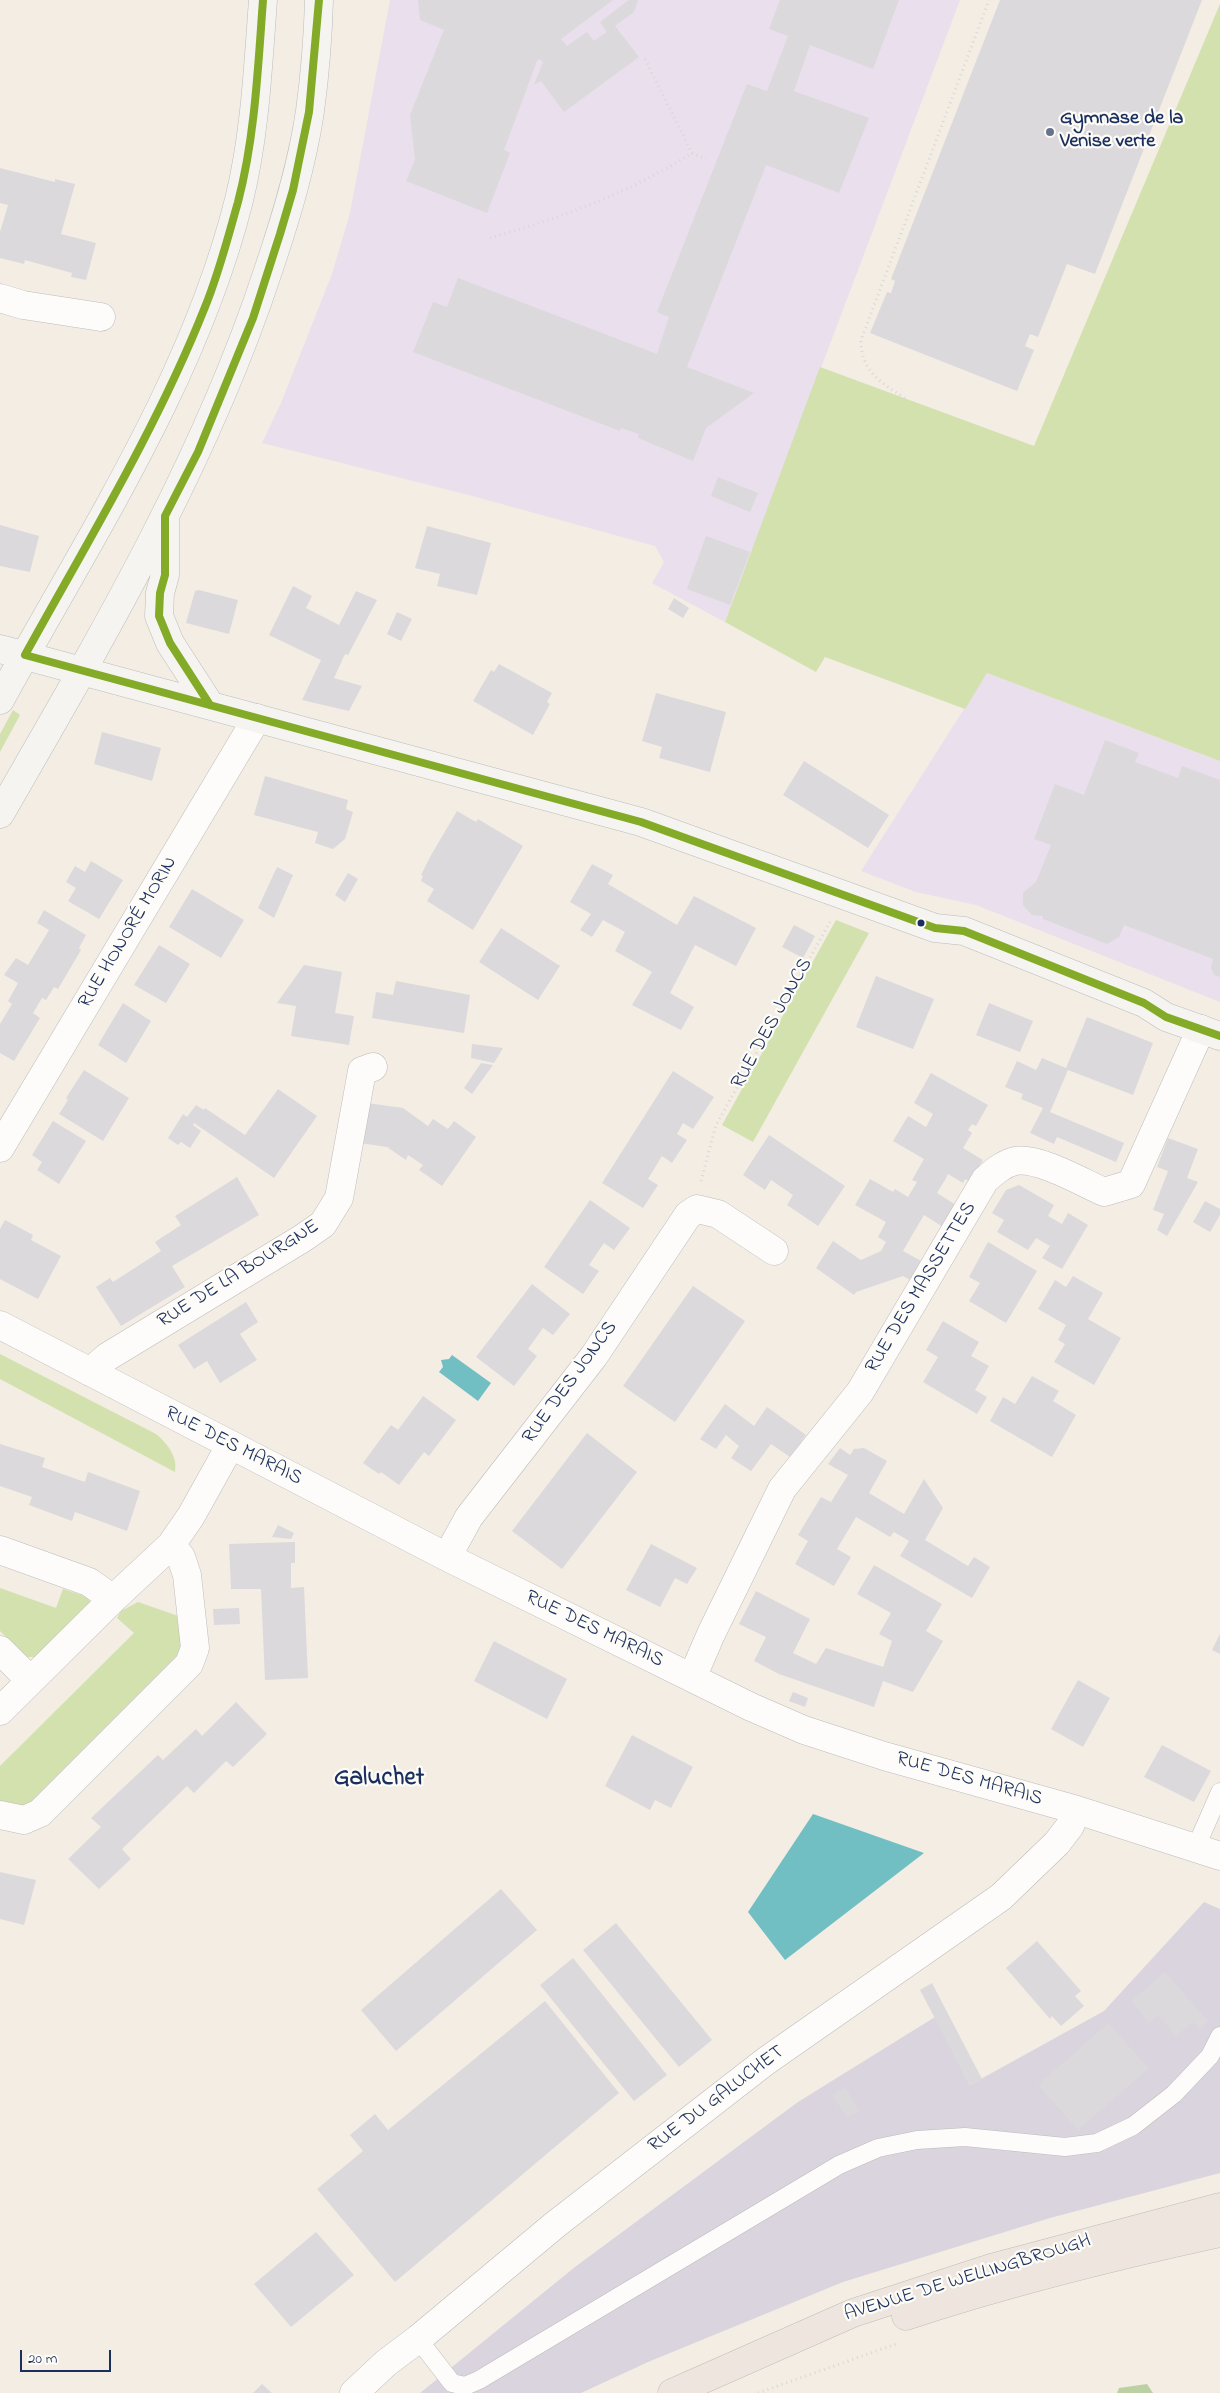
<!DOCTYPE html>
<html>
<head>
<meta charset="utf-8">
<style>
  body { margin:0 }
  #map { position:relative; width:1220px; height:2393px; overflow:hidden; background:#f3ede4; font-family:"Indie Flower",sans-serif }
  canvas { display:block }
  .scale { position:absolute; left:20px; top:2350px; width:91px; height:22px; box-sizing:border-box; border:2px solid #1b2f5e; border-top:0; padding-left:6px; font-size:15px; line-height:18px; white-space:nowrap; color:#1b2f5e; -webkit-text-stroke:4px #fdfcf7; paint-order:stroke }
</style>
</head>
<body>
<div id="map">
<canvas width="1220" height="2393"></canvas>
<div class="scale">20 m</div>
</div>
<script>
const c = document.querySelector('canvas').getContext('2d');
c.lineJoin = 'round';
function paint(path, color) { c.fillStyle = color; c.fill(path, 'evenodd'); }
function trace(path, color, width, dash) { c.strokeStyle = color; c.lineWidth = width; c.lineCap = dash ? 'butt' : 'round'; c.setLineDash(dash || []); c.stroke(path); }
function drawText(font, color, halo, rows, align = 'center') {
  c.font = font + ' "Indie Flower",sans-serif'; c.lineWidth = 4.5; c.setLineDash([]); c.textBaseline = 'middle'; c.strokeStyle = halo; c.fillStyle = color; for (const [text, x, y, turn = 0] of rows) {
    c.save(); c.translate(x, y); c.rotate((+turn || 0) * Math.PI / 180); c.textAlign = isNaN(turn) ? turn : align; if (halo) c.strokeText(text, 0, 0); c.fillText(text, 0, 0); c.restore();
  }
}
paint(new Path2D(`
  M 390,0 L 960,0 L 725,622 L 652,583 L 664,562 L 655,546 L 465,494 L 262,443 L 281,403 L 332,274 L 350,213 Z
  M 987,673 L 1220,761 L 1220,1002 L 976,905 L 916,892 L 861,871 Z`), '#eadfec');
paint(new Path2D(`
  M 1204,1902 L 1220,1909 L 1220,2173 L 1050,2218 L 843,2282 L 648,2362 L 581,2393 L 420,2393 L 575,2267 L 798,2102 L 935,2017 L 970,2085 L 1104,2011 Z`), '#dad4de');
paint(new Path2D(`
  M 1220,4 L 1220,761 L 987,673 L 965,709 L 825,657 L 816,672 L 725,622 L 820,367 L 1034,446 Z
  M 13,710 L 20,715 L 0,752 L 0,734 Z
  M 836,920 L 869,933 L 753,1142 L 722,1125 Z
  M 0,1354 L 156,1434 C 167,1443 178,1457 175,1472 L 0,1379 Z
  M 0,1588 L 56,1608 L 63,1589 L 87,1597 L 92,1604 L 39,1657 L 26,1657 L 0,1631 Z
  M 138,1602 L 184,1618 L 187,1656 L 25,1809 L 0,1804 L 0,1766 L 134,1633 L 117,1618 L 121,1611 Z`), '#d2e1ad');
paint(new Path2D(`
  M 1147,2384 L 1153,2393 L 1117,2393 L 1119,2388 Z`), '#bdd0a3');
paint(new Path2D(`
  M 452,1355 L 491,1383 L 478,1401 L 439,1372 L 443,1367 L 441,1360 L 449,1359 Z
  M 813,1814 L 924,1853 L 785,1960 L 748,1912 Z`), '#71bfc2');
paint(new Path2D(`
  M 418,0 L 613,0 L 561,39 L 567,46 L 587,32 L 594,41 L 607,32 L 600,22 L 629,0 L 638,0 L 634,12 L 615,26 L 639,57 L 564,112 L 541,81 L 534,85 L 543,62 L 539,59 L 537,61 L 504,150 L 510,153 L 487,213 L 406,181 L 415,160 L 410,115 L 444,30 L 420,20 Z
  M 780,0 L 899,0 L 873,69 L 810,45 L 794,91 L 869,118 L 839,193 L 766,165 L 687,367 L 754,393 L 706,428 L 693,461 L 638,438 L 639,434 L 621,428 L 620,431 L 413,352 L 433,302 L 447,307 L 458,278 L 657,354 L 669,317 L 657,312 L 747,84 L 767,91 L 788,36 L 769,29 Z
  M 1000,0 L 1202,0 L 1095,274 L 1067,264 L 1038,337 L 1030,334 L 1025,346 L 1034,350 L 1017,391 L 870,333 L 887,292 L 891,293 L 895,281 L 891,279 Z
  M 0,168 L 55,182 L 55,179 L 75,184 L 61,234 L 96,243 L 86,280 L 71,277 L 72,273 L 25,260 L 24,264 L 0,258 L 0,232 L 8,205 L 0,203 Z
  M 718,477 L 758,493 L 750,512 L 711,496 Z
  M 0,525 L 39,536 L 30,572 L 0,566 Z
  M 427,526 L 491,543 L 477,595 L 437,586 L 440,574 L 415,568 Z
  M 706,536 L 750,552 L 730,605 L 687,589 Z
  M 293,586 L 312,596 L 306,608 L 339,625 L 356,591 L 377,600 L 348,655 L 345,654 L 334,678 L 362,686 L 349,711 L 302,700 L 321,660 L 269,635 Z
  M 199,590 L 238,600 L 229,634 L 186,623 L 195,591 Z
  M 674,598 L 689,608 L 683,618 L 668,609 Z
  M 397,612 L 412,619 L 401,641 L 387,634 Z
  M 499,664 L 552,693 L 547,702 L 550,704 L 533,735 L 473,701 L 491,670 L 494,672 Z
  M 656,693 L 726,712 L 710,772 L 659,758 L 662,747 L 642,741 Z
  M 102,732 L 161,748 L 152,781 L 94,764 Z
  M 1105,740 L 1139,753 L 1135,762 L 1178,778 L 1182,766 L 1220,780 L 1220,977 L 1214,975 L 1211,967 L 1213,959 L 1124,925 L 1119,937 L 1107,944 L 1043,919 L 1043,916 L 1032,915 L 1023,905 L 1023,893 L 1036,882 L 1051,845 L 1034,839 L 1055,784 L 1084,795 Z
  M 804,761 L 889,815 L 868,848 L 783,795 Z
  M 265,776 L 348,800 L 346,809 L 353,812 L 345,839 L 333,849 L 315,843 L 318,832 L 254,815 Z
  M 457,811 L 476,822 L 478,819 L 523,846 L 473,930 L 427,901 L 434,889 L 421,881 L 423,876 L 421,875 L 430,857 Z
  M 91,861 L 123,880 L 99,919 L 68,901 L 76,888 L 66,882 L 75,866 L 85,872 Z
  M 592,864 L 613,875 L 608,884 L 677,925 L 694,896 L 756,928 L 736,966 L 695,945 L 670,993 L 694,1007 L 681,1030 L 632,1005 L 652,972 L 615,951 L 625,932 L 603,920 L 592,937 L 580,930 L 591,914 L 570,902 Z
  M 277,867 L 293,875 L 274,918 L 258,908 Z
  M 348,873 L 358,879 L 345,902 L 335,895 Z
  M 192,889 L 244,920 L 221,958 L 169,927 Z
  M 44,910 L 86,935 L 79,948 L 81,950 L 58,989 L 54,987 L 46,1000 L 42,998 L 33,1013 L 40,1018 L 14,1061 L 0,1053 L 0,1024 L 12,1004 L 8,1001 L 18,983 L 4,975 L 16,958 L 28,965 L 49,930 L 37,923 Z
  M 794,925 L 815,936 L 803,958 L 782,947 Z
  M 501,928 L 560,966 L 538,1000 L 479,962 Z
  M 159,945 L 190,964 L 166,1003 L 134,985 Z
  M 304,965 L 342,972 L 335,1013 L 354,1016 L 349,1045 L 291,1036 L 296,1006 L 277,1003 Z
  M 876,976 L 934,999 L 913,1049 L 856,1027 Z
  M 396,981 L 470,995 L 464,1033 L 372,1018 L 376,992 L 393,995 Z
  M 123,1003 L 151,1021 L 126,1063 L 98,1045 Z
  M 989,1003 L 1033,1021 L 1020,1052 L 976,1035 Z
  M 1087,1017 L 1153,1043 L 1133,1095 L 1068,1070 L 1050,1112 L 1124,1143 L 1116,1162 L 1057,1137 L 1054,1144 L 1030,1133 L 1043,1108 L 1021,1099 L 1023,1094 L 1005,1087 L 1017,1061 L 1036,1070 L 1042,1058 L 1066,1068 Z
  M 472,1044 L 503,1048 L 494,1063 L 471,1058 Z
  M 481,1063 L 493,1065 L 472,1094 L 464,1088 Z
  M 84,1070 L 129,1098 L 103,1141 L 59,1114 L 68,1100 L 66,1098 Z
  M 673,1071 L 714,1097 L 693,1129 L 683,1123 L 677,1134 L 687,1140 L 672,1163 L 662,1156 L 648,1179 L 658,1185 L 643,1208 L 602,1183 Z
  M 931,1073 L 988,1105 L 976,1126 L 972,1124 L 968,1130 L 972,1133 L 963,1148 L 983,1160 L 970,1182 L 965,1179 L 963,1183 L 948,1174 L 945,1180 L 937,1193 L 956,1205 L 943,1227 L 924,1215 L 911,1237 L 903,1251 L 923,1262 L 912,1281 L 903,1276 L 856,1292 L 854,1295 L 816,1268 L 833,1241 L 861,1260 L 881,1251 L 886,1242 L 878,1237 L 886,1222 L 855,1205 L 870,1179 L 893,1192 L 895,1189 L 908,1197 L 917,1182 L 912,1180 L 924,1159 L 893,1141 L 908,1116 L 926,1127 L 933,1114 L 914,1103 Z
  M 278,1089 L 317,1116 L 274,1178 L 194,1123 L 193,1125 L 201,1131 L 190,1148 L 181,1142 L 178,1145 L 168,1138 L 183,1114 L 187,1117 L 196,1105 L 204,1110 L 205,1108 L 245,1135 Z
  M 367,1103 L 403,1108 L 428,1126 L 433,1119 L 448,1129 L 454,1121 L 476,1137 L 442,1186 L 419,1170 L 423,1165 L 408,1155 L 406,1160 L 387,1147 L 360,1143 Z
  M 53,1121 L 86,1141 L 59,1184 L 37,1170 L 42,1162 L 32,1155 Z
  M 769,1135 L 845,1186 L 818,1226 L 787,1205 L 793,1195 L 771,1180 L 765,1190 L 743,1175 Z
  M 1168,1138 L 1198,1149 L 1187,1178 L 1198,1182 L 1167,1236 L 1157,1230 L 1164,1214 L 1153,1210 L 1168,1171 L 1157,1167 Z
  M 237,1177 L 259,1215 L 172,1266 L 185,1287 L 121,1326 L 96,1287 L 110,1278 L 113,1282 L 161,1251 L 155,1242 L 181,1225 L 175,1216 Z
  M 1019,1185 L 1054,1205 L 1048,1216 L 1062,1224 L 1068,1213 L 1088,1225 L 1062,1269 L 1042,1258 L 1050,1246 L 1036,1238 L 1028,1250 L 997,1232 L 1004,1220 L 992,1213 L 1006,1190 Z
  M 590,1200 L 630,1228 L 614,1250 L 604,1243 L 589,1265 L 599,1271 L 583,1294 L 544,1267 Z
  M 1205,1201 L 1220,1209 L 1220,1215 L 1210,1232 L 1193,1222 Z
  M 5,1220 L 33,1235 L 31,1240 L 61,1256 L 38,1299 L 0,1279 L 0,1229 Z
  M 988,1242 L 1037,1271 L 1006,1323 L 969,1301 L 980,1283 L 969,1277 Z
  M 1073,1276 L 1103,1293 L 1088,1319 L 1121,1338 L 1094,1385 L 1054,1362 L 1065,1344 L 1058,1340 L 1066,1325 L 1038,1309 L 1055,1280 L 1066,1287 Z
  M 532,1284 L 570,1314 L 553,1335 L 543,1328 L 528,1349 L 537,1356 L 514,1386 L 476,1357 Z
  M 693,1286 L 745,1321 L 675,1422 L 623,1386 Z
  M 246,1302 L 258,1322 L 240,1334 L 257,1360 L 220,1383 L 207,1361 L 194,1369 L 178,1345 Z
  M 943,1321 L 979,1342 L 971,1356 L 989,1366 L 975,1390 L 987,1397 L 977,1414 L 923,1382 L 938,1357 L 926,1350 Z
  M 1032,1376 L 1059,1391 L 1053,1401 L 1076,1415 L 1052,1457 L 990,1421 L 1003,1397 L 1015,1404 Z
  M 423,1396 L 456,1420 L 429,1456 L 424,1452 L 399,1485 L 381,1472 L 379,1474 L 363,1463 L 391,1425 L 398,1430 Z
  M 725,1404 L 754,1426 L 767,1407 L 806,1435 L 790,1457 L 771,1444 L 751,1471 L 731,1458 L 739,1446 L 726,1435 L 716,1449 L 700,1439 Z
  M 587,1433 L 637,1472 L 562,1569 L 512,1531 Z
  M 0,1444 L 45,1458 L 42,1467 L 85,1482 L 88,1472 L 140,1491 L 127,1531 L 75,1512 L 72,1521 L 29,1505 L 32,1497 L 0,1486 Z
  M 840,1448 L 850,1455 L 854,1449 L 864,1448 L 887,1461 L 869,1493 L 904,1514 L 924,1479 L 943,1508 L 925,1540 L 968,1566 L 974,1557 L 990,1567 L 972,1598 L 900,1556 L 909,1541 L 894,1532 L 890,1537 L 856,1517 L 837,1549 L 851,1557 L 834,1586 L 795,1564 L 808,1541 L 798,1535 L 821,1497 L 831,1502 L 848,1475 L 828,1464 Z
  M 278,1525 L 294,1533 L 291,1539 L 272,1537 Z
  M 295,1542 L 295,1563 L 291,1563 L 291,1588 L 304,1587 L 308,1678 L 265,1680 L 261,1589 L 231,1589 L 229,1544 Z
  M 651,1544 L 697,1568 L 687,1584 L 675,1578 L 660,1607 L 626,1590 Z
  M 874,1565 L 942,1604 L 926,1631 L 943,1641 L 913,1692 L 883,1681 L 874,1707 L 779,1674 L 754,1661 L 766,1637 L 739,1624 L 756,1591 L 810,1619 L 793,1653 L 816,1664 L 826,1648 L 883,1667 L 892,1641 L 879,1634 L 891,1613 L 857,1594 Z
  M 239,1608 L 240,1624 L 214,1625 L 213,1609 Z
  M 1220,1634 L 1220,1654 L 1212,1650 Z
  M 494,1641 L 567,1679 L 547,1719 L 474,1681 Z
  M 1078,1680 L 1110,1698 L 1083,1747 L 1051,1729 Z
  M 793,1692 L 808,1698 L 805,1707 L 789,1701 Z
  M 236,1702 L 267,1734 L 233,1767 L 226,1761 L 194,1793 L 187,1786 L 122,1849 L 131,1859 L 99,1889 L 68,1859 L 101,1827 L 91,1818 L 158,1755 L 163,1760 L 196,1729 L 202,1736 Z
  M 632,1735 L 693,1767 L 671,1808 L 655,1800 L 650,1810 L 605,1786 Z
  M 1162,1745 L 1211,1771 L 1194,1802 L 1144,1777 Z
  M 0,1872 L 36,1880 L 24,1925 L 0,1919 Z
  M 501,1889 L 537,1930 L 396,2051 L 361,2010 Z
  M 616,1923 L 712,2040 L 679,2067 L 583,1950 Z
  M 1037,1941 L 1081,1991 L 1075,1996 L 1084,2006 L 1061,2026 L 1052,2016 L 1050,2019 L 1006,1968 Z
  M 573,1958 L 667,2075 L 634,2101 L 540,1985 Z
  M 1165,1972 L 1208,2021 L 1200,2029 L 1193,2022 L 1176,2036 L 1158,2015 L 1149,2023 L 1131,2001 Z
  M 932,1983 L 982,2079 L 970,2085 L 920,1990 Z
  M 545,2001 L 619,2093 L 395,2282 L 317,2189 L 363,2151 L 350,2135 L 375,2114 L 388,2130 Z
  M 1108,2023 L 1149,2068 L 1078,2130 L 1038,2085 Z
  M 845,2087 L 859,2111 L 847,2118 L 832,2095 Z
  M 316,2232 L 354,2275 L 291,2327 L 254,2284 Z
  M 262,2384 L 272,2393 L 253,2393 Z`), '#dcd9dd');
const lane = new Path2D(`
  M 1196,1847 L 1220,1792
  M 418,2339 L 452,2383 L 465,2386 L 479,2380 L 839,2165 L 878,2148 L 917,2140 L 965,2137 L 1065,2147 L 1097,2143 L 1133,2126 L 1174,2094 L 1210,2056 L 1220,2036`);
const street = new Path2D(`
  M 0,298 L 23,305 L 101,317
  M 0,1148 L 257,718
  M 0,1325 L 447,1557 L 751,1707 L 804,1730 L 884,1756 L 1077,1810 L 1220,1856
  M 90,1372 L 107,1357 L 303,1238 L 323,1224 L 339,1198 L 362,1071 L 373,1067
  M 0,1550 L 89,1582 L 113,1599
  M 447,1557 L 469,1517 L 594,1356 L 688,1215 L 697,1209 L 718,1214 L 774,1251
  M 0,1650 L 30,1680
  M 692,1678 L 711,1634 L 782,1489 L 860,1392 L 985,1180 C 994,1172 1003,1164 1015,1161 C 1039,1157 1081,1182 1104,1192 L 1131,1184 L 1201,1029
  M 0,1711 L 113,1599 L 171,1545 L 191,1516 L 230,1446
  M 0,1815 L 24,1820 L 40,1813 L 189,1664 L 195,1648 L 187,1575 L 181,1557 L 171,1545
  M 354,2393 L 386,2363 L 418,2339 L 556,2224 L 766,2061 L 1001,1897 L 1057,1843 L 1070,1826 L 1077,1810`);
const secondary = new Path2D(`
  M 165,520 L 165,575 L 160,593 L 159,616 L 170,643 L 210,705
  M 0,649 L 641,822 L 935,928 L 964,931 L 1144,1003 L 1166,1017 L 1220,1036
  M 0,700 C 88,539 194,380 239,200 C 255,135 258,67 263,0
  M 0,814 C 100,640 204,465 267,274 C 285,221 302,166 310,111 C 315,74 318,37 319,0`);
const primary = new Path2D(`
  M 906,2316 C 1009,2282 1114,2256 1220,2233
  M 672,2393 L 853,2313 L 991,2268 L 1220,2207`);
trace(lane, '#bdbbba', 19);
trace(street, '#bdbbba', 29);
trace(secondary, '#bdbbba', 29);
trace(primary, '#bdbbba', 29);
trace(new Path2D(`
  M 645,59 L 692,153 L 706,159
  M 490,238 C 561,218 629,193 692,153
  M 905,398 C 882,384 860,370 861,340 L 989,0
  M 701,1181 L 716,1125 L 830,922
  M 758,2393 L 896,2344`), '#d8d7d7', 3, [1, 4]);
trace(lane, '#fdfcfb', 18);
trace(street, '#fdfcfb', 28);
trace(secondary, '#f6f4f0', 28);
trace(primary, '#eee6de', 28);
trace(new Path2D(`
  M 263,0 C 258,67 255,137 238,202 C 228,237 219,273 205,307 C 157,428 88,541 25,655 L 641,822 L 935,928 L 964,931 L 1144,1003 L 1166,1017 L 1220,1036
  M 210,705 L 170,643 L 159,616 L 160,593 L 165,575 L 165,516 L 198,452 L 253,318 L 280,234 L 293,190 L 309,112 L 319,0`), '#83ab28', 8);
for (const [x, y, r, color] of [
  [1050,132,5,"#67728d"],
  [921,923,4.5,"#1b2f5e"]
]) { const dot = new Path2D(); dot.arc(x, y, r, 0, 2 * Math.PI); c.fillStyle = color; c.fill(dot); trace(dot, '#fdfcf7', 2); }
drawText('bold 20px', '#1b2f5e', '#fdfcf7', [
  ["Gymnase de la",1060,120],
  ["Venise verte",1060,143]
], 'left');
drawText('20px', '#1b2f5e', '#fdfcf7', [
  ["RUE HONORÉ MORIN",129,933,-59],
  ["RUE DES JONCS",773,1024,-61],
  ["RUE DE LA BOURGNE",239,1275,-32],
  ["RUE DES MASSETTES",922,1288,-59],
  ["RUE DES JONCS",571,1383,-54],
  ["RUE DES MARAIS",233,1447,27],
  ["RUE DES MARAIS",594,1630,26],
  ["RUE DES MARAIS",969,1780,16],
  ["RUE DU GALUCHET",717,2100,-37],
  ["AVENUE DE WELLINGBROUGH",968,2279,-17]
]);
drawText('bold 25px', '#1b2f5e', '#fdfcf7', [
  ["Galuchet",379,1780]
]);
</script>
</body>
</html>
